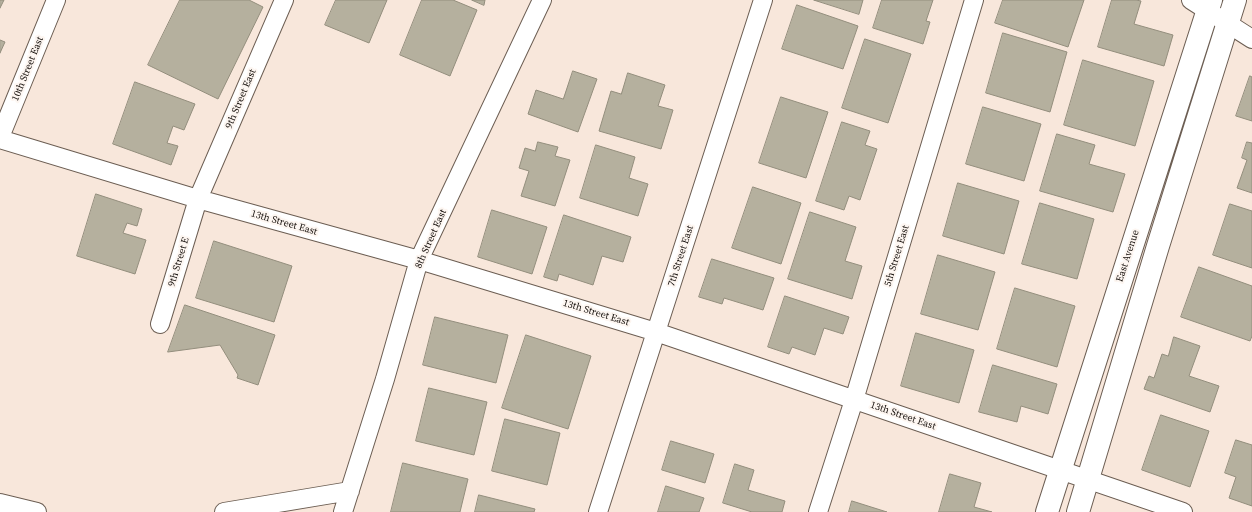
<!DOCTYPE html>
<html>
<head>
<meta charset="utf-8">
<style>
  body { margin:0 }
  canvas { display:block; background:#f8e7db }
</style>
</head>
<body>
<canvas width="1252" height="512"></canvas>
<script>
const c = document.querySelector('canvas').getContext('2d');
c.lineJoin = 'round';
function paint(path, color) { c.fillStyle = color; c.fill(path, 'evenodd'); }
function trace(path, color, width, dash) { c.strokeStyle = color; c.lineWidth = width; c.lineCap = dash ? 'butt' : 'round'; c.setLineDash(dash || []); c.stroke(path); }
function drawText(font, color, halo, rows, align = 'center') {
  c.font = font + ' "Source Serif 4",serif'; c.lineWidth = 4; c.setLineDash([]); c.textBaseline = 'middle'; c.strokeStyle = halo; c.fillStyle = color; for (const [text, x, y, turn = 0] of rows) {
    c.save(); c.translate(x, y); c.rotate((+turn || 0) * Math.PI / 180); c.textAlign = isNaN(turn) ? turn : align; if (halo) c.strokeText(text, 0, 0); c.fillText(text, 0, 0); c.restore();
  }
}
const building = new Path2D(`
  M 0,0 L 4,0 L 0,8 Z
  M 180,0 L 249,0 L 263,7 L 218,99 L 148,65 Z
  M 336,0 L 387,0 L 369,43 L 325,25 Z
  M 422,0 L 453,0 L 477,10 L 450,76 L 400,55 Z
  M 472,0 L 485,0 L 484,5 Z
  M 814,0 L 863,0 L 859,14 Z
  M 882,0 L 933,0 L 926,21 L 930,22 L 923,44 L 873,28 Z
  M 1003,0 L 1084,0 L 1068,47 L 995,23 Z
  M 1112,0 L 1136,0 L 1141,1 L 1134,24 L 1173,35 L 1164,66 L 1098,47 Z
  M 797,5 L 858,26 L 843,69 L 782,49 Z
  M 1003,33 L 1067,52 L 1050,112 L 986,93 Z
  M 865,39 L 911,54 L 888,123 L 842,108 Z
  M 0,40 L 5,42 L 0,53 Z
  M 1083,60 L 1154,81 L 1135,146 L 1064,125 Z
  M 573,71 L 597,79 L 578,132 L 528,114 L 536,90 L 563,99 Z
  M 628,73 L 665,85 L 658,106 L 673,110 L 661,149 L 599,131 L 611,91 L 621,94 Z
  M 1250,76 L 1252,77 L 1252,121 L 1236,116 Z
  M 135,82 L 195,104 L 184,130 L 173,126 L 167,143 L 178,146 L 171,165 L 113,144 Z
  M 781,97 L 828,112 L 806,178 L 759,163 Z
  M 983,107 L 1041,124 L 1024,181 L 966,164 Z
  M 842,122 L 870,131 L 865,145 L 877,149 L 860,200 L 849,196 L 844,210 L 816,201 Z
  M 1057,134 L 1095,145 L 1089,164 L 1125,174 L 1113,212 L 1040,191 Z
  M 538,142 L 558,147 L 555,156 L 570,160 L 555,206 L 521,196 L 529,171 L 519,168 L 525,148 L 535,151 Z
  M 1247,142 L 1252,143 L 1252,193 L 1237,188 L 1247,160 L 1242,158 Z
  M 596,145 L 635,157 L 629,178 L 648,184 L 638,216 L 580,198 Z
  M 958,183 L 1019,201 L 1004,254 L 943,236 Z
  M 753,187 L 801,203 L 781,264 L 732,248 Z
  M 96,194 L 142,209 L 137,226 L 127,223 L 123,233 L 146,240 L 135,274 L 77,256 Z
  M 1040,203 L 1094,219 L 1077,279 L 1022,264 Z
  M 1230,204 L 1252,211 L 1252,268 L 1213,255 Z
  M 492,210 L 547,227 L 532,274 L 478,257 Z
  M 810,212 L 856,227 L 845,261 L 862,266 L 852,299 L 788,279 Z
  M 564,215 L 631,237 L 623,262 L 602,256 L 593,285 L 559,274 L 557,281 L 544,277 Z
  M 214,241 L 292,266 L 274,322 L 196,298 Z
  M 938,255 L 995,272 L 978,330 L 921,314 Z
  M 712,259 L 774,278 L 763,310 L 724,298 L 722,304 L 699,297 Z
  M 1199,267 L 1252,286 L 1252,336 L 1250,341 L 1181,317 Z
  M 1015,288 L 1075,306 L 1057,367 L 997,349 Z
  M 785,296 L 849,317 L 843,334 L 824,328 L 815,355 L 792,347 L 789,354 L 768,347 Z
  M 185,305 L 275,335 L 258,385 L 237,378 L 238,375 L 220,345 L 168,352 Z
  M 435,317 L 508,335 L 496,383 L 423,365 Z
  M 916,333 L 974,350 L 959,403 L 901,386 Z
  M 526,335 L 591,356 L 568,429 L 502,408 Z
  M 1174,337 L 1200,346 L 1189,376 L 1219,386 L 1210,412 L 1144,389 L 1149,376 L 1154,378 L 1162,354 L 1168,356 Z
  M 993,365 L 1057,384 L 1048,414 L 1021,406 L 1017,422 L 979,412 Z
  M 429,388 L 487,402 L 474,455 L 416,441 Z
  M 1161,415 L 1209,431 L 1190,487 L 1142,470 Z
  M 505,419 L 560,433 L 547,485 L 492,471 Z
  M 1236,440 L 1252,445 L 1252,506 L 1229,498 L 1236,477 L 1225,473 Z
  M 671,441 L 714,454 L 705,483 L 662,470 Z
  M 403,463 L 468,479 L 460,512 L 391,512 Z
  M 735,464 L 754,470 L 748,490 L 785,501 L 782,512 L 752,512 L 723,503 Z
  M 950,474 L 981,483 L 974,507 L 992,512 L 939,512 Z
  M 666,486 L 704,498 L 699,512 L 658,512 Z
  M 479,495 L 535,509 L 534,512 L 475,512 Z
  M 852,501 L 887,512 L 849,512 Z`);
paint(building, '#b5b09e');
trace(building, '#938e7d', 1);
const minor = new Path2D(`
  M 1191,0 L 1252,39
  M 0,137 L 56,0
  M 0,139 L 198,199 L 419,260 L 656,332 L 1183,512
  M 160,324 L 198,199 L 284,0
  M 0,503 L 37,512
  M 224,512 L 350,491
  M 343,512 L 385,379 L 419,260 L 542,0
  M 598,512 L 763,0
  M 818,512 L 854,400 L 974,0`);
const tertiary = new Path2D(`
  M 1047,512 L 1211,0
  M 1078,512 L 1158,246 L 1235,0`);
trace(minor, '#6c5e53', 20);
trace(tertiary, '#6c5e53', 24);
trace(minor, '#fff', 18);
trace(tertiary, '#fff', 22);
drawText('10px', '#17110d', '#fdf6f1', [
  ["10th Street East",28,69,-68],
  ["9th Street East",241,99,-67],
  ["13th Street East",284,223,16],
  ["8th Street East",431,239,-66],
  ["7th Street East",681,256,-72],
  ["5th Street East",897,256,-73],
  ["East Avenue",1128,256,-72],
  ["9th Street E",179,262,-73],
  ["13th Street East",596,313,17],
  ["13th Street East",903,416,19]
]);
</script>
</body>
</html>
